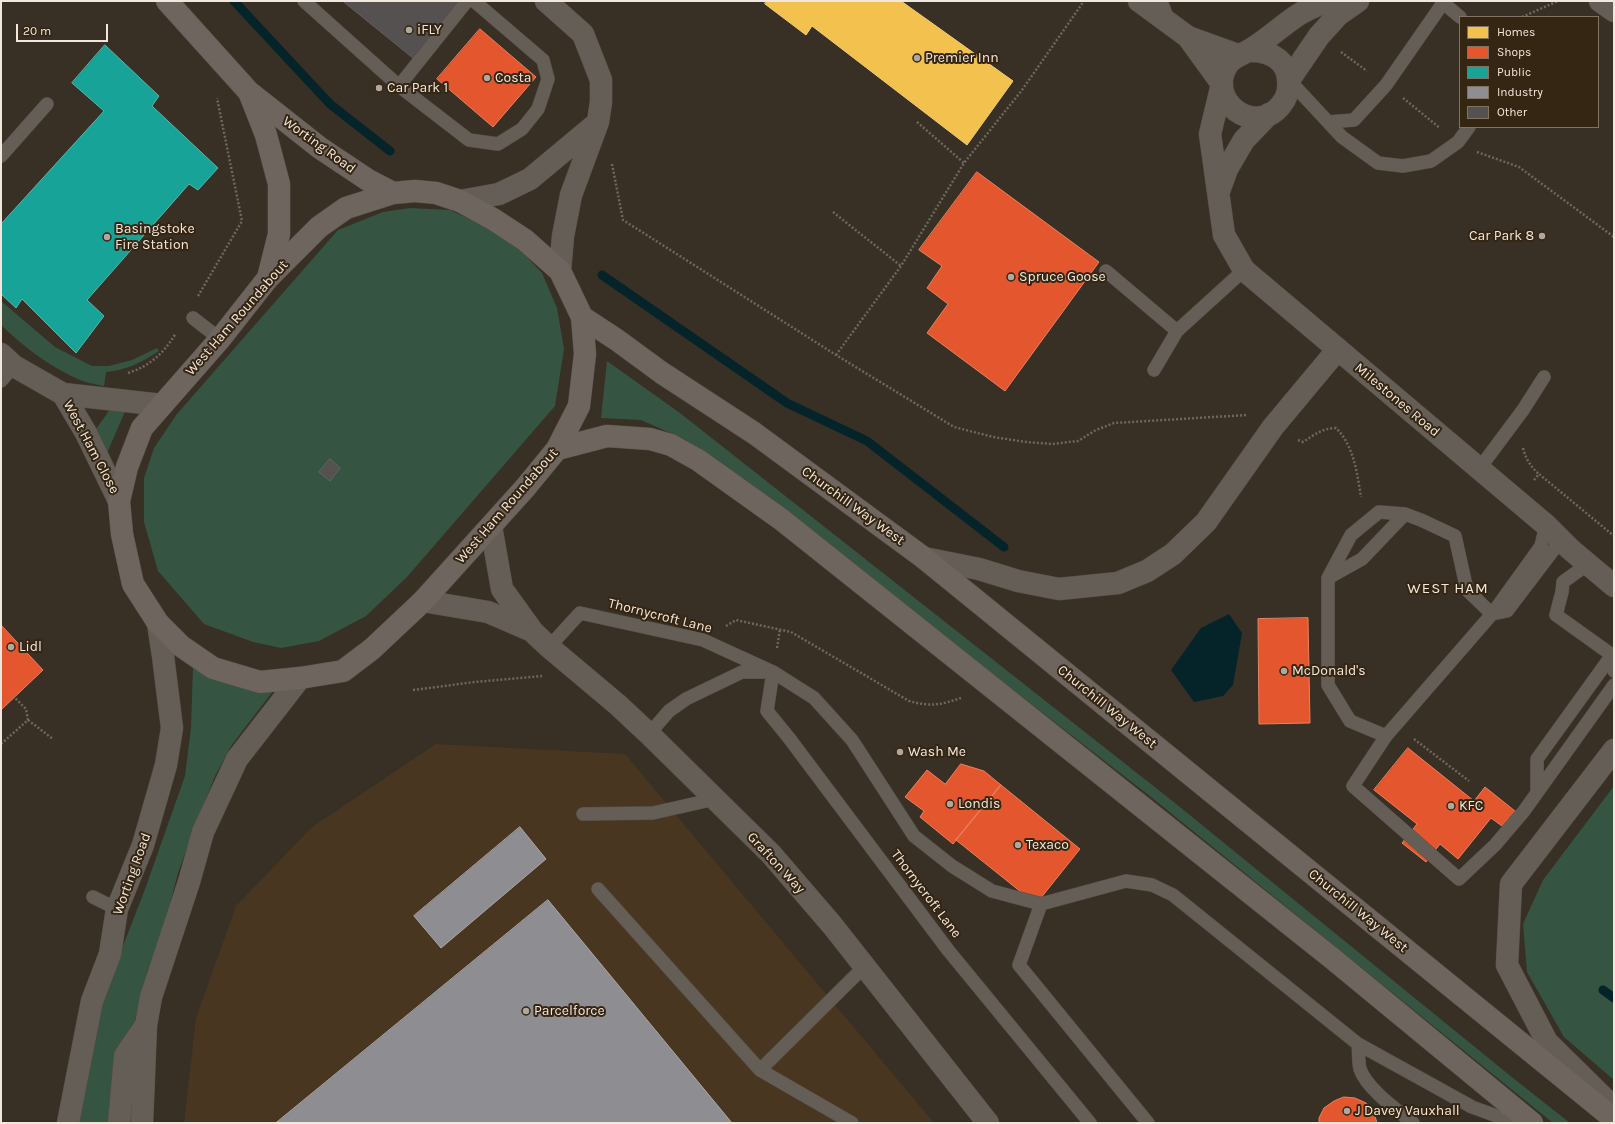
<!DOCTYPE html>
<html>
<head>
<meta charset="utf-8">
<style>
  body { margin:0 }
  #map { position:relative; width:1615px; height:1124px; overflow:hidden; background:#382f25; font-family:Karla,sans-serif }
  canvas { display:block }
  .frame { position:absolute; inset:0; border:2px solid #f2e7dc; pointer-events:none }
  .legend { position:absolute; left:1459px; top:16px; width:140px; height:112px; box-sizing:border-box; background:#352513; border:1px solid #817363; margin:0; padding:5px 7px; list-style:none; font-size:12px; color:#f2e7dc }
  .legend li { display:flex; align-items:center; gap:8px; height:20px }
  .legend b { width:20px; border:1px solid #817363 }
  .scale { position:absolute; left:16px; top:24px; width:92px; height:18px; box-sizing:border-box; border:2px solid #f2e7dc; border-top:0; padding-left:5px; font-size:12px; line-height:14px; white-space:nowrap; color:#f2e7dc; -webkit-text-stroke:3px #352513; paint-order:stroke }
</style>
</head>
<body>
<div id="map">
<canvas width="1615" height="1124"></canvas>
<div class="frame"></div>
<ul class="legend">
<li><b style="height:11px;background:#f2c14e"></b>Homes</li>
<li><b style="height:11px;background:#e4572e"></b>Shops</li>
<li><b style="height:11px;background:#17a398"></b>Public</li>
<li><b style="height:11px;background:#8d8d92"></b>Industry</li>
<li><b style="height:11px;background:#555150"></b>Other</li>
</ul>
<div class="scale">20 m</div>
</div>
<script>
const c = document.querySelector('canvas').getContext('2d');
c.lineJoin = 'round';
function paint(path, color) { c.fillStyle = color; c.fill(path, 'evenodd'); }
function trace(path, color, width, dash) { c.strokeStyle = color; c.lineWidth = width; c.lineCap = dash ? 'butt' : 'round'; c.setLineDash(dash || []); c.stroke(path); }
function drawText(font, color, halo, rows, align = 'center') {
  c.font = font + ' Karla,sans-serif'; c.lineWidth = 4; c.setLineDash([]); c.textBaseline = 'middle'; c.strokeStyle = halo; c.fillStyle = color; for (const [text, x, y, turn = 0] of rows) {
    c.save(); c.translate(x, y); c.rotate((+turn || 0) * Math.PI / 180); c.textAlign = isNaN(turn) ? turn : align; if (halo) c.strokeText(text, 0, 0); c.fillText(text, 0, 0); c.restore();
  }
}
paint(new Path2D(`
  M 436,744 L 625,754 L 934,1123 L 184,1123 L 196,1018 L 236,906 L 312,827 Z`), '#493620');
paint(new Path2D(`
  M 410,208 L 450,210 L 480,224 L 513,242 L 542,273 L 557,308 L 564,349 L 555,406 L 407,577 L 366,616 L 319,641 L 281,648 L 253,642 L 204,624 L 158,571 L 144,522 L 144,478 L 154,448 L 177,414 L 338,230 L 383,212 Z
  M 1,301 L 55,347 L 92,366 L 109,366 L 132,360 L 157,348 L 159,351 C 142,362 127,370 106,372 L 104,386 C 96,384 87,383 80,380 C 50,367 24,347 1,325 Z
  M 607,361 L 680,413 L 1175,803 L 1513,1078 L 1570,1123 L 1553,1123 L 1151,797 L 715,458 L 684,439 L 641,420 L 601,418 Z
  M 127,407 L 107,453 L 96,429 L 111,408 Z
  M 193,667 L 273,691 L 231,746 L 215,776 L 193,831 L 178,873 L 163,929 L 147,972 L 135,1020 L 124,1039 L 111,1118 L 108,1123 L 78,1123 L 85,1095 L 105,992 L 144,892 L 185,776 L 191,728 Z
  M 1614,786 L 1614,1080 L 1564,1037 L 1527,972 L 1523,924 L 1543,880 Z`), '#355542');
paint(new Path2D(`
  M 1229,614 L 1242,633 L 1233,685 L 1223,696 L 1194,702 L 1171,670 L 1201,628 Z`), '#05242a');
const homes = new Path2D(`
  M 766,1 L 901,1 L 1013,81 L 967,145 L 812,26 L 806,35 L 765,4 Z`);
paint(homes, '#f2c14e');
trace(homes, '#f2cc79', 1);
const shops = new Path2D(`
  M 480,29 L 536,77 L 493,127 L 437,79 Z
  M 977,172 L 1099,262 L 1005,391 L 927,333 L 948,304 L 927,288 L 942,266 L 919,250 Z
  M 1308,618 L 1310,723 L 1259,724 L 1258,619 Z
  M 1,625 L 43,670 L 1,710 Z
  M 1408,748 L 1474,801 L 1485,787 L 1515,811 L 1502,826 L 1491,818 L 1458,859 L 1440,844 L 1426,862 L 1402,843 L 1417,824 L 1374,790 Z
  M 961,764 L 984,771 L 1001,785 L 953,844 L 920,817 L 924,811 L 905,797 L 927,770 L 945,784 Z
  M 1001,785 L 1080,849 L 1036,904 L 956,840 Z
  M 1344,1097 L 1355,1098 L 1366,1103 L 1374,1113 L 1377,1123 L 1319,1123 L 1319,1118 L 1324,1108 L 1334,1101 Z`);
paint(shops, '#e4572e');
trace(shops, '#e88262', 1);
const public = new Path2D(`
  M 105,45 L 159,96 L 152,106 L 218,168 L 198,190 L 189,184 L 87,300 L 104,316 L 76,353 L 22,299 L 16,308 L 1,294 L 1,224 L 104,111 L 72,83 Z`);
paint(public, '#17a398');
trace(public, '#59b7ac', 1);
const industry = new Path2D(`
  M 520,827 L 546,859 L 441,948 L 414,916 Z
  M 548,900 L 732,1123 L 276,1123 Z`);
paint(industry, '#8d8d92');
trace(industry, '#aba8a8', 1);
trace(new Path2D(`
  M 234,1 L 330,104 L 390,151
  M 602,275 L 787,403 L 867,441 L 1004,547
  M 1603,990 L 1614,998`), '#05242a', 9);
const building = new Path2D(`
  M 343,1 L 463,1 L 416,60 Z
  M 330,459 L 340,468 L 330,481 L 319,472 Z`);
paint(building, '#555150');
trace(building, '#676263', 1);
const service = new Path2D(`
  M 304,1 L 399,86
  M 467,1 L 399,86 L 469,140 L 498,144 L 522,129 L 538,109 L 548,79 L 543,60 L 474,1
  M 1161,1 L 1169,22
  M 1441,1 L 1460,17
  M 1289,80 L 1342,137 L 1378,163 L 1403,166 L 1431,161 L 1458,142 L 1469,127
  M 1328,122 L 1354,120 L 1386,85 L 1443,3
  M 1,156 L 47,104
  M 1106,271 L 1177,331
  M 193,318 L 220,339
  M 1154,370 L 1177,331 L 1244,270
  M 1,381 L 14,366
  M 1479,469 L 1523,410 L 1544,377
  M 1546,525 L 1541,546 L 1492,614 L 1386,736 L 1353,786 L 1459,879 L 1495,845 L 1524,811 L 1614,685
  M 1588,564 L 1563,582 L 1562,592 L 1556,615 L 1612,655 L 1614,671
  M 1328,578 L 1351,535 L 1379,512 L 1405,514
  M 549,647 L 580,613 L 703,640 L 773,672 L 814,698 L 852,740 L 914,836 L 952,866 L 992,891 L 1041,904 L 1126,881 L 1152,885 L 1173,895 L 1358,1044 L 1472,1107 L 1516,1123
  M 773,672 L 767,711 L 789,738 L 948,950 L 1090,1123
  M 649,734 L 669,711 L 686,699 L 742,672 L 767,672
  M 1386,736 L 1350,721 L 1328,685 L 1328,578 L 1362,559 L 1405,514 L 1421,520 L 1455,536 L 1467,590 L 1492,614 L 1507,611 L 1561,540
  M 1537,793 L 1537,759 L 1612,655
  M 583,814 L 653,813 L 715,799
  M 598,889 L 760,1070 L 865,966
  M 93,897 L 117,909
  M 1041,904 L 1019,965 L 1148,1123
  M 1358,1044 C 1359,1051 1358,1061 1360,1069 C 1367,1089 1397,1110 1413,1123
  M 760,1070 L 852,1123`);
const minor = new Path2D(`
  M 546,1 L 583,34 L 601,80 L 601,102 L 598,122 L 571,195 L 563,236 L 560,271
  M 1139,1 L 1188,37 L 1238,55
  M 1600,1 L 1614,11
  M 1188,37 L 1222,84
  M 1248,51 C 1272,50 1291,62 1288,88 C 1288,94 1285,100 1281,105 C 1255,138 1204,100 1228,64 C 1233,57 1241,55 1248,51 C 1266,41 1281,26 1298,15 C 1307,9 1318,5 1328,1
  M 1289,80 L 1319,36 L 1338,15 L 1358,1
  M 1222,84 L 1210,134 L 1224,235 L 1244,270 L 1546,525 L 1570,549 L 1614,586
  M 1219,191 L 1227,169 L 1244,140 L 1269,114
  M 460,201 L 499,194 L 530,179 L 596,124
  M 1,354 L 14,366 L 63,394 L 162,405
  M 63,394 L 86,433 L 119,501
  M 491,526 L 502,589 L 533,632 L 549,647 L 618,705 L 649,734 L 771,854 L 832,925 L 988,1123
  M 924,558 L 979,569 L 1018,581 L 1059,589 L 1118,583 L 1147,571 L 1173,554 L 1206,522 L 1273,427 L 1338,349
  M 423,601 L 488,612 L 532,631
  M 1614,750 L 1511,884 L 1507,965 L 1547,1042 L 1614,1108
  M 119,1123 L 125,1056 L 146,1025`);
const tertiary = new Path2D(`
  M 68,1123 L 92,1001 L 110,954 L 117,909 L 143,845 L 166,765 L 172,728 L 163,656 L 158,623
  M 142,1123 L 146,1025 L 151,997 L 189,882 L 203,832 L 237,759 L 300,678`);
const secondary = new Path2D(`
  M 167,1 L 249,92 L 320,148 L 368,180 L 393,193
  M 249,92 L 266,135 L 279,184 L 279,234 L 268,278
  M 415,191 L 436,193 L 460,201 L 493,219 L 525,240 L 560,271 L 582,317 L 585,354 L 579,406 L 557,449 L 525,488 L 423,601 L 372,649 L 343,671 L 300,678 L 260,682 L 213,668 L 181,646 L 158,623 L 133,584 L 122,534 L 119,501 L 127,467 L 142,428 L 220,339 L 268,278 L 319,227 L 346,208 L 393,193 Z
  M 582,317 L 617,340 L 662,373 L 754,433 L 924,558 L 1614,1119
  M 557,449 L 607,436 L 650,439 L 671,445 L 698,460 L 782,520 L 1333,959 L 1532,1123`);
trace(service, '#554d44', 14);
trace(minor, '#554d44', 23);
trace(tertiary, '#554d44', 23);
trace(secondary, '#554d44', 23);
trace(new Path2D(`
  M 1522,17 L 1558,1
  M 1341,52 L 1367,71
  M 1403,98 L 1440,128
  M 917,122 L 964,163
  M 1477,152 L 1519,167 L 1614,237
  M 612,164 L 623,220 L 836,355 L 954,427 L 993,437 L 1026,442 L 1052,444 L 1078,441 L 1096,430 L 1114,423 L 1247,415
  M 833,212 L 901,266
  M 198,296 L 242,221 L 217,98
  M 836,355 L 901,266 L 964,163 L 1022,90 L 1084,1
  M 128,373 C 150,366 164,353 176,333
  M 1298,440 L 1303,442 C 1314,435 1323,428 1336,428 C 1354,446 1357,473 1361,497
  M 1523,448 C 1526,459 1530,466 1539,474
  M 1534,480 L 1539,474 L 1614,536
  M 726,626 L 736,620 L 791,632 L 909,701 C 931,707 940,705 961,698
  M 777,648 L 780,629
  M 413,690 L 475,682 L 542,676
  M 28,720 L 53,739
  M 1414,739 L 1469,781
  M 1,744 L 28,720 L 26,709 L 14,697`), '#6e6760', 2.5, [2, 2]);
trace(service, '#655e56', 13);
trace(minor, '#655e56', 22);
trace(tertiary, '#655e56', 22);
trace(secondary, '#6e655f', 22);
for (const [x, y, r, color] of [
  [409,30,4,"#b1a79c"],
  [917,58,4,"#b1a79c"],
  [487,78,4,"#b1a79c"],
  [379,88,4,"#b1a79c"],
  [1542,236,4,"#b1a79c"],
  [107,237,4,"#b1a79c"],
  [1011,277,4,"#b1a79c"],
  [11,647,4,"#b1a79c"],
  [1284,671,4,"#b1a79c"],
  [900,752,4,"#b1a79c"],
  [950,804,4,"#b1a79c"],
  [1451,806,4,"#b1a79c"],
  [1018,845,4,"#b1a79c"],
  [526,1011,4,"#b1a79c"],
  [1347,1111,4,"#b1a79c"]
]) { const dot = new Path2D(); dot.arc(x, y, r, 0, 2 * Math.PI); c.fillStyle = color; c.fill(dot); trace(dot, '#352513', 1.5); }
drawText('14px', '#f2e7dc', '#352513', [
  ["iFLY",417,30],
  ["Premier Inn",925,58],
  ["Costa",495,78],
  ["Car Park 1",387,88],
  ["Basingstoke",115,229],
  ["Fire Station",115,245],
  ["Car Park 8",1534,236,"right"],
  ["Spruce Goose",1019,277],
  ["Lidl",19,647],
  ["McDonald's",1292,671],
  ["Wash Me",908,752],
  ["Londis",958,804],
  ["KFC",1459,806],
  ["Texaco",1026,845],
  ["Parcelforce",534,1011],
  ["J Davey Vauxhall",1355,1111]
], 'left');
drawText('14px', '#f2e7dc', '#352513', [
  ["Worting Road",319,145,36],
  ["West Ham Roundabout",237,318,-49],
  ["Milestones Road",1397,400,40],
  ["West Ham Close",91,447,62],
  ["West Ham Roundabout",507,506,-49],
  ["Churchill Way West",853,506,36],
  ["Thornycroft Lane",660,616,14],
  ["Churchill Way West",1107,707,39],
  ["Grafton Way",776,863,47],
  ["Worting Road",132,874,-70],
  ["Thornycroft Lane",926,894,53],
  ["Churchill Way West",1358,911,39]
]);
c.letterSpacing = '1px';
drawText('15px', '#f2e7dc', '#352513', [
  ["WEST HAM",1448,589]
]);
c.letterSpacing = '0px';
</script>
</body>
</html>
